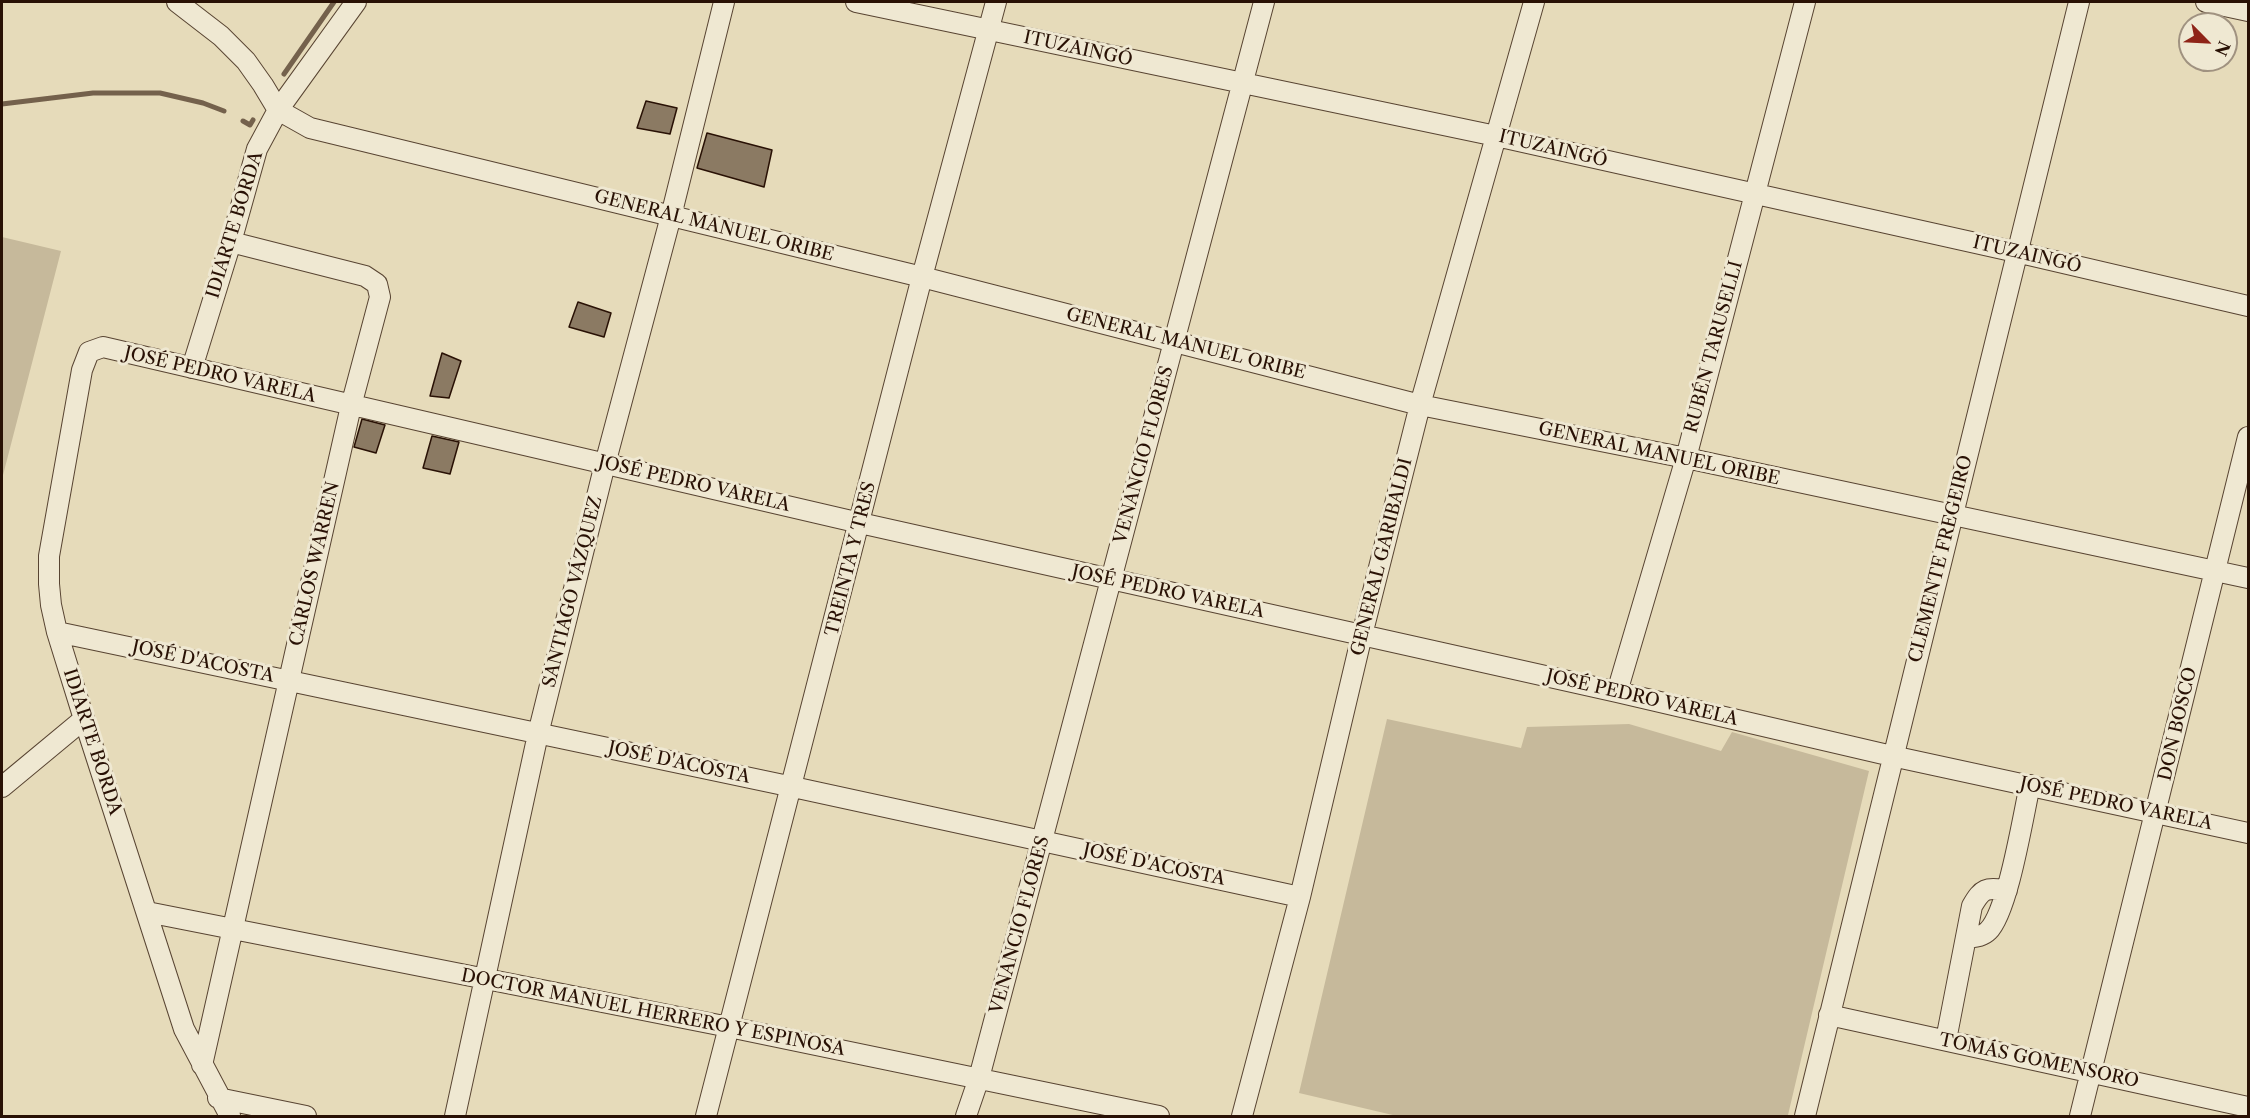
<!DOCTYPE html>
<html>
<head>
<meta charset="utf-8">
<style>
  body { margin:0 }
  #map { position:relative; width:2250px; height:1118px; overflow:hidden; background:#e6dbba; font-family:"Libre Caslon Text",serif }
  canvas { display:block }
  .frame { position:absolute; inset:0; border:3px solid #291105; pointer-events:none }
  .north { position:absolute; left:2178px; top:12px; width:60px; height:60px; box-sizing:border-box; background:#efe8d2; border:2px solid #a09280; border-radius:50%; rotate:114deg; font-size:16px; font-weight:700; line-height:24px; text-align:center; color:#291105 }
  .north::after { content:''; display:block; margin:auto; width:21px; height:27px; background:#8f2418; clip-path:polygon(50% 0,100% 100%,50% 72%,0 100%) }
</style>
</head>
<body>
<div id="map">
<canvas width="2250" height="1118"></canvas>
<div class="frame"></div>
<div class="north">N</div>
</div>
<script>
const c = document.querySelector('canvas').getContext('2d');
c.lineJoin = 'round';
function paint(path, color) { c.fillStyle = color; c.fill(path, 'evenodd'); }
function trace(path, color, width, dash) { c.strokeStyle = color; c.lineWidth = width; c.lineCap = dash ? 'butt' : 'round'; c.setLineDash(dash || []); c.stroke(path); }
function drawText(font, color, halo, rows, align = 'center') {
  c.font = font + ' "Libre Caslon Text",serif'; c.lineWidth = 6; c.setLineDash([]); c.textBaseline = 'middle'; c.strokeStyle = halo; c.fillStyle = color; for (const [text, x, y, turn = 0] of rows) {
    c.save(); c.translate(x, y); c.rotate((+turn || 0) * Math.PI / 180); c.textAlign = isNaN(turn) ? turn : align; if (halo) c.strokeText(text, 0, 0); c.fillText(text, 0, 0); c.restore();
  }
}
paint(new Path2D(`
  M 2,237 L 61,251 L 2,479 Z
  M 1387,719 L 1521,748 L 1527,727 L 1629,724 L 1721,751 L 1732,732 L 1869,771 L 1788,1115 L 1397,1116 L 1299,1093 Z`), '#c6b99b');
trace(new Path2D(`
  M 284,74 L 334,2
  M 2,104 L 93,93 L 160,93 L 203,103 L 224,111
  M 243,121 L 250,125 L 253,120`), '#74614c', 5);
const building = new Path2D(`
  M 646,101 L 677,108 L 670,134 L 637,128 Z
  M 707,133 L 772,150 L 764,187 L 697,168 Z
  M 578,302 L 611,313 L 604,337 L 569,327 Z
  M 442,353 L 461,361 L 449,398 L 430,396 Z
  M 362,419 L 385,425 L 376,453 L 354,447 Z
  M 432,436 L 459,442 L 450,474 L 423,468 Z`);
paint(building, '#8b7a63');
trace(building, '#291105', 1.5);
const minor = new Path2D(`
  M 177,2 L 221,36 L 246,61 L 263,85 L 278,110 L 310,128 L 922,277 L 1420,405 L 1686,458 L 2248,578
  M 856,2 L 1496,136 L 2016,252 L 2248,306
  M 2206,2 L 2248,11
  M 192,368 L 231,242 L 257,149 L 278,110 L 356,2
  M 57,632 L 793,787 L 1300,897
  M 1617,692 L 1686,458 L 1805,2
  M 2,787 L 84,719
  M 147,912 L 729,1027 L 1159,1116
  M 1967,938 C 1974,937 1982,937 1988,931 C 2008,912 2023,816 2030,785
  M 1829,1015 L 2248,1107
  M 1946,1040 L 1972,906 C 1983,887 1986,888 2007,890
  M 202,1065 L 351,406 L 380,297 L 377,284 L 365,276 L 231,242
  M 218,1098 L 306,1116
  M 230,1116 L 184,1029 L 84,719 L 57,632 L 51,605 L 49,584 L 49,556 L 82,370 L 89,352 L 103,347 L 860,523 L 1617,692 L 1892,756 L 2248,833
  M 455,1116 L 538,734 L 605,464 L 671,216 L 724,2
  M 706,1116 L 922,277 L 996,2
  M 966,1116 L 979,1078 L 1264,2
  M 1242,1116 L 1300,897 L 1362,635 L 1420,405 L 1534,2
  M 1805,1116 L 2079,2
  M 2080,1116 L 2248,437`);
trace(minor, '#584432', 22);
trace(minor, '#efe8d2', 20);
drawText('18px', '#291105', '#efe8d2', [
  ["ITUZAINGÓ",1078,49,12],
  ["ITUZAINGÓ",1553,149,13],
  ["IDIARTE BORDA",235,225,-73],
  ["GENERAL MANUEL ORIBE",714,226,14],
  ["ITUZAINGÓ",2027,255,13],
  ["GENERAL MANUEL ORIBE",1186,344,14],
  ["RUBÉN TARUSELLI",1714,347,-75],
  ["JOSÉ PEDRO VARELA",220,375,13],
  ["GENERAL MANUEL ORIBE",1659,454,12],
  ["VENANCIO FLORES",1144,455,-75],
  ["JOSÉ PEDRO VARELA",694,484,13],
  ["GENERAL GARIBALDI",1382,557,-76],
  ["TREINTA Y TRES",851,559,-76],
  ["CLEMENTE FREGEIRO",1941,559,-76],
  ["CARLOS WARREN",315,564,-77],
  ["SANTIAGO VÁZQUEZ",573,592,-76],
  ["JOSÉ PEDRO VARELA",1168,592,12],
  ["JOSÉ D'ACOSTA",203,662,12],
  ["JOSÉ PEDRO VARELA",1642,698,13],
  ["DON BOSCO",2178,724,-77],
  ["IDIARTE BORDA",92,742,72],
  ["JOSÉ D'ACOSTA",679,763,12],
  ["JOSÉ PEDRO VARELA",2116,804,12],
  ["JOSÉ D'ACOSTA",1154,865,12],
  ["VENANCIO FLORES",1020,925,-75],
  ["DOCTOR MANUEL HERRERO Y ESPINOSA",653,1013,11],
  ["TOMÁS GOMENSORO",2039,1061,12]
]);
</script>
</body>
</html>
